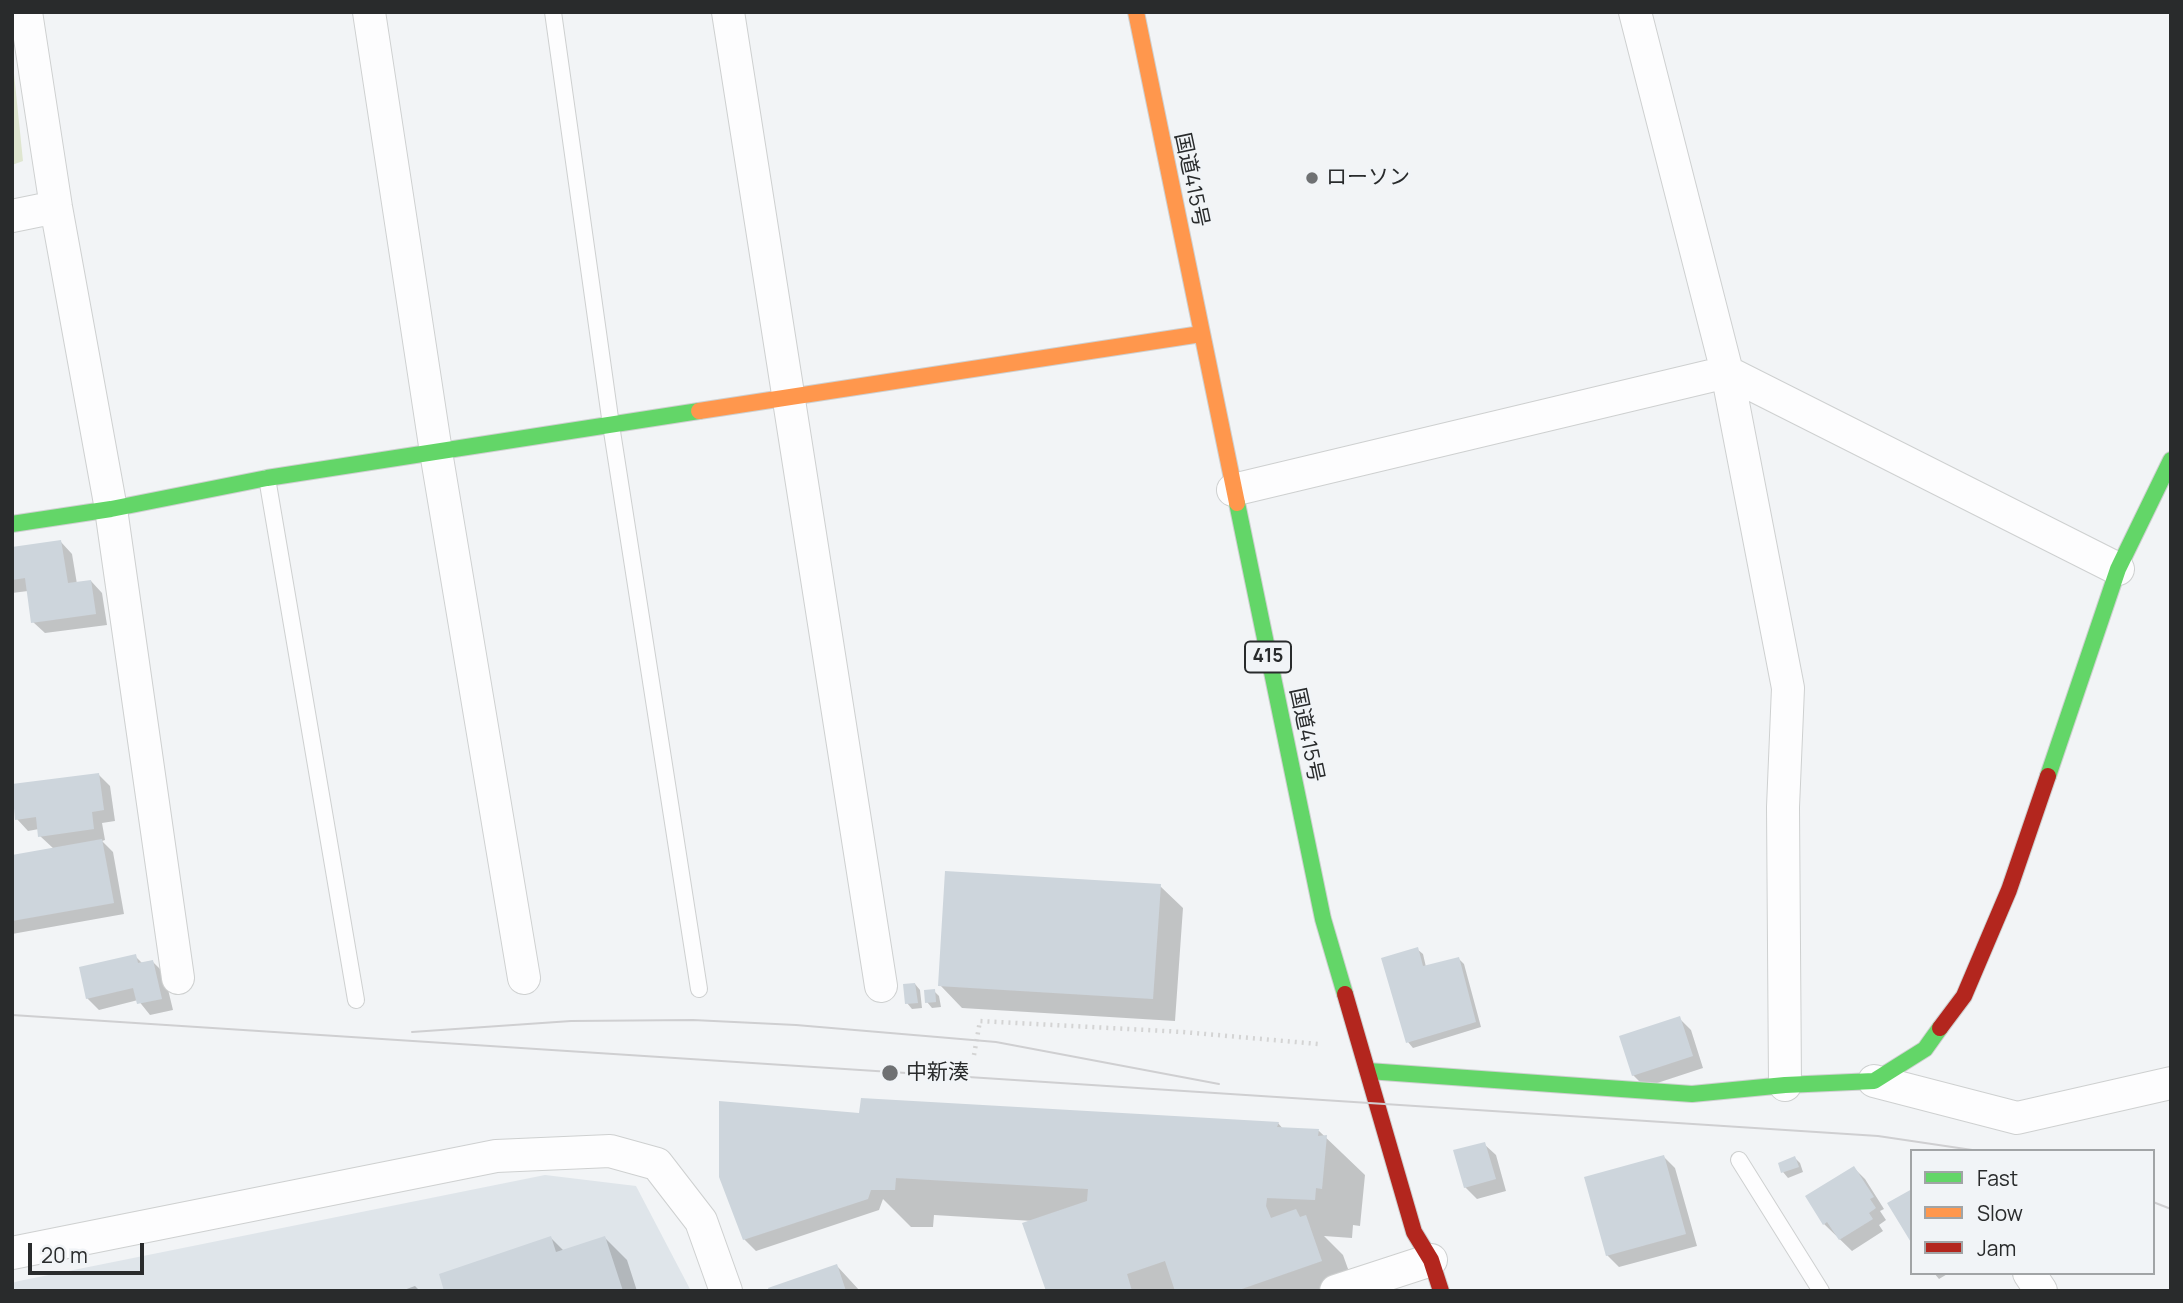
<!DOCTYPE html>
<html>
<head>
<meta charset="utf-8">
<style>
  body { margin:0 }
  #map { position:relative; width:2183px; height:1303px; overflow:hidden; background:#f2f4f6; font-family:Manrope,sans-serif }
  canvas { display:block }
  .frame { position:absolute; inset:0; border:14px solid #292b2c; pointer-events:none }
  .legend { position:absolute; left:1910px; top:1149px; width:245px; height:126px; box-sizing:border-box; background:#f1f4f7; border:2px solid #a1a4a6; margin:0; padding:9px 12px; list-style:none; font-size:21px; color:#292b2c }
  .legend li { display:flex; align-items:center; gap:14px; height:35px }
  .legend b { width:35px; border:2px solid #a1a4a6 }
  .scale { position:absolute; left:28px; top:1243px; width:116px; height:32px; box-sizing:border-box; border:4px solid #292b2c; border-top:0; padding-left:9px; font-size:21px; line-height:24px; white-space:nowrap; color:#292b2c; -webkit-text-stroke:5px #f1f4f7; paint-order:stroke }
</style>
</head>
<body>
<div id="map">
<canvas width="2183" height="1303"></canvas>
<div class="frame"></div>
<ul class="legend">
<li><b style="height:9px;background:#63d668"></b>Fast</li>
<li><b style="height:9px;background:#ff974d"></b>Slow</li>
<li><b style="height:9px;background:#b3261e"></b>Jam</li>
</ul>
<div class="scale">20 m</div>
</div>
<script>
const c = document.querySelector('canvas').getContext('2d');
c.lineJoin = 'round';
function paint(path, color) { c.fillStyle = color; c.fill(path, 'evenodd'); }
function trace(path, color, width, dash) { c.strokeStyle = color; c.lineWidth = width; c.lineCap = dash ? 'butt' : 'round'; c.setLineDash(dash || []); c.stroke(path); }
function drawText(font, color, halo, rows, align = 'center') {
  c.font = font + ' Manrope,"Noto Sans JP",sans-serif'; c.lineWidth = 6; c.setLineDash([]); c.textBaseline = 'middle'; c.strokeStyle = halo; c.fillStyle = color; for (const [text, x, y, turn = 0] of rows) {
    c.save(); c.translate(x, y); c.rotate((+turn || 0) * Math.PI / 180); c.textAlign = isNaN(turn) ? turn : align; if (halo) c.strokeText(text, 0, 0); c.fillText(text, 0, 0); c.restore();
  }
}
paint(new Path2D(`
  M 545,1175 L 636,1186 L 691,1291 L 12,1291 L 12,1283 L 19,1281 Z`), '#dfe5ea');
paint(new Path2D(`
  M 12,54 L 23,161 L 12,165 Z`), '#dfe6d0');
paint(new Path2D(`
  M 61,542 L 72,554 L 77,584 L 91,581 L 102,593 L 107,625 L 45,633 L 33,622 L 28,591 L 12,593 L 12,549 Z
  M 98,774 L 110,786 L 115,821 L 102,823 L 105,840 L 102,841 L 113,852 L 124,914 L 12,934 L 12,857 L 54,849 L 40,836 L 39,829 L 28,831 L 17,819 Z
  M 1160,886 L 1183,908 L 1175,1021 L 962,1008 L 940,985 Z
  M 1417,949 L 1423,954 L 1426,967 L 1459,959 L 1464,964 L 1481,1027 L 1413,1048 L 1408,1042 Z
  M 135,956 L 143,964 L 153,962 L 164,973 L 173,1010 L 150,1015 L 138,1000 L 99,1010 L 87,998 Z
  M 915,984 L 920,990 L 922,1008 L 912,1009 L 907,1003 Z
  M 934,991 L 939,996 L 941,1007 L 932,1008 L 927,1002 Z
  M 1679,1018 L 1691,1030 L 1703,1068 L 1645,1087 L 1633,1075 Z
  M 861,1115 L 1278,1123 L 1284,1130 L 1319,1131 L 1365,1175 L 1360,1226 L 1353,1225 L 1352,1238 L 1324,1236 L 1343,1255 L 1356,1291 L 1047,1291 L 1033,1221 L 934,1215 L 933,1227 L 911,1227 L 883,1199 L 879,1210 L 756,1251 L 744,1239 Z
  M 1484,1144 L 1496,1155 L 1506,1191 L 1477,1199 L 1465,1187 Z
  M 1664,1157 L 1675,1168 L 1697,1246 L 1619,1267 L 1607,1255 Z
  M 1795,1158 L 1800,1163 L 1803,1172 L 1788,1178 L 1783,1172 Z
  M 1854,1168 L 1865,1179 L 1884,1209 L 1880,1211 L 1886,1220 L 1879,1225 L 1883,1231 L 1852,1251 L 1824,1224 Z
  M 551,1238 L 564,1251 L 605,1238 L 627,1260 L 637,1291 L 446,1291 Z
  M 837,1266 L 860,1291 L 771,1291 Z
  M 1934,1273 L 1949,1273 L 1939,1279 Z
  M 415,1286 L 420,1291 L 401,1291 Z`), '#0003');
paint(new Path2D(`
  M 61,540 L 68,583 L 91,580 L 96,614 L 31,623 L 25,578 L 12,580 L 12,547 Z
  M 99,773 L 104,810 L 92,812 L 94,829 L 38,837 L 36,817 L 15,820 L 12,784 Z
  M 102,839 L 114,903 L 12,921 L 12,855 Z
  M 945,871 L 1161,884 L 1153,999 L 938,986 Z
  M 1418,947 L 1423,966 L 1459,957 L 1476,1022 L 1406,1043 L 1381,958 Z
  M 136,954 L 138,963 L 153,960 L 162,999 L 137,1004 L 133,988 L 86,999 L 79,967 Z
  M 915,983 L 918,1003 L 905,1004 L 903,984 Z
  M 935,989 L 936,1002 L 925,1003 L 924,990 Z
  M 1680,1016 L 1693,1056 L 1632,1076 L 1619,1036 Z
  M 861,1098 L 1279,1122 L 1277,1127 L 1319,1129 L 1318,1136 L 1327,1135 L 1322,1189 L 1316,1188 L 1315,1200 L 1267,1198 L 1266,1206 L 1271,1218 L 1296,1209 L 1300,1217 L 1306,1215 L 1322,1261 L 1236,1291 L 1175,1291 L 1165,1261 L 1127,1274 L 1132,1291 L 1046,1291 L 1022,1223 L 1087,1201 L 1088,1189 L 896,1178 L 895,1190 L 871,1190 L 868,1199 L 743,1240 L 719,1177 L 719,1101 L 859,1113 Z
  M 1485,1142 L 1496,1179 L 1464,1188 L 1453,1150 Z
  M 1664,1155 L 1686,1234 L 1606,1256 L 1584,1177 Z
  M 1795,1156 L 1799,1167 L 1781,1173 L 1778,1163 Z
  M 1854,1166 L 1874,1197 L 1870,1199 L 1876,1208 L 1869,1213 L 1873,1219 L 1839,1240 L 1827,1222 L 1823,1225 L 1805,1196 Z
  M 1912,1189 L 1912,1244 L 1887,1203 Z
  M 551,1236 L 556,1252 L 605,1236 L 623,1291 L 444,1291 L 439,1274 Z
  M 837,1264 L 846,1291 L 769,1291 L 768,1288 Z`), '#cdd5dc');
const lane = new Path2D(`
  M 553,12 L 611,425 L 699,989
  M 267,478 L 356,1000
  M 1739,1160 L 1821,1291`);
const street = new Path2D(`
  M 26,12 L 56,207 L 111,509 L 178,978
  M 369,12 L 436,452 L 524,978
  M 728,12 L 881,986
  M 1635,12 L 1727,372 L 1788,688 L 1783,807 L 1785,1085
  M 12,216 L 56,207
  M 1233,490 L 1727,372 L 2118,569
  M 1874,1081 L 2017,1118 L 2171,1083
  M 12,1253 L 496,1156 L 610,1151 L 657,1164 L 701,1221 L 726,1291
  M 2029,1273 L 2041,1291
  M 1336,1291 L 1431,1260`);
const fast = new Path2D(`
  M 1237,503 L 1323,919 L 1345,994
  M 12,524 L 111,509 L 267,478 L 699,411
  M 2048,776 L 2118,569 L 2171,460
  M 1368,1071 L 1692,1094 L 1785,1085 L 1874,1081 L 1925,1049 L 1940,1028`);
const slow = new Path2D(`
  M 1136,12 L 1237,503
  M 699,411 L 1201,334`);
const jam = new Path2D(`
  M 1345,994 L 1414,1232 L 1431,1260 L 1441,1291
  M 1940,1028 L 1964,996 L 2009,890 L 2048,776`);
trace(lane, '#ced0d0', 18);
trace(street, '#ced0d0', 34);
trace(fast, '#ced0d0', 18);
trace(slow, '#ced0d0', 18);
trace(jam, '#ced0d0', 18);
trace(new Path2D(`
  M 974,1055 L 980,1021 L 1183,1032 L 1318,1044`), '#d4d4d4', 4.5, [2, 5]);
trace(lane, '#fdfdfe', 16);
trace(street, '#fdfdfe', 32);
trace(fast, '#63d668', 16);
trace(slow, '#ff974d', 16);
trace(jam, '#b3261e', 16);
trace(new Path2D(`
  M 12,1015 L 1878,1136 L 1979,1151
  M 412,1032 L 571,1021 L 693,1020 L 796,1025 L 996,1042 L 1219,1084
  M 2153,1202 L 2171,1209`), '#cfcfd1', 2);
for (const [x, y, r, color] of [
  [1312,178,7,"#6f7173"],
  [890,1073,9,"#6f7173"]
]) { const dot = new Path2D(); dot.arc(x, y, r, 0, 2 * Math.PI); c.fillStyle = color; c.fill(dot); trace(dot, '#f1f4f7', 2.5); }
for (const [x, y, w] of [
  [1268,657,46]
]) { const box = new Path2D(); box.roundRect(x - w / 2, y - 15.5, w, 31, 5); c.fillStyle = '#f1f4f7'; c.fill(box); trace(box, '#292b2c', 2); }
drawText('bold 19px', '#292b2c', null, [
  ["415",1268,657]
]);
drawText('21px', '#292b2c', '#f1f4f7', [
  ["ローソン",1326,178],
  ["中新湊",906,1073]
], 'left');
drawText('21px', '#292b2c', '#f1f4f7', [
  ["国道415号",1191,180,78],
  ["国道415号",1306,735,78]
]);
</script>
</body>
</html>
